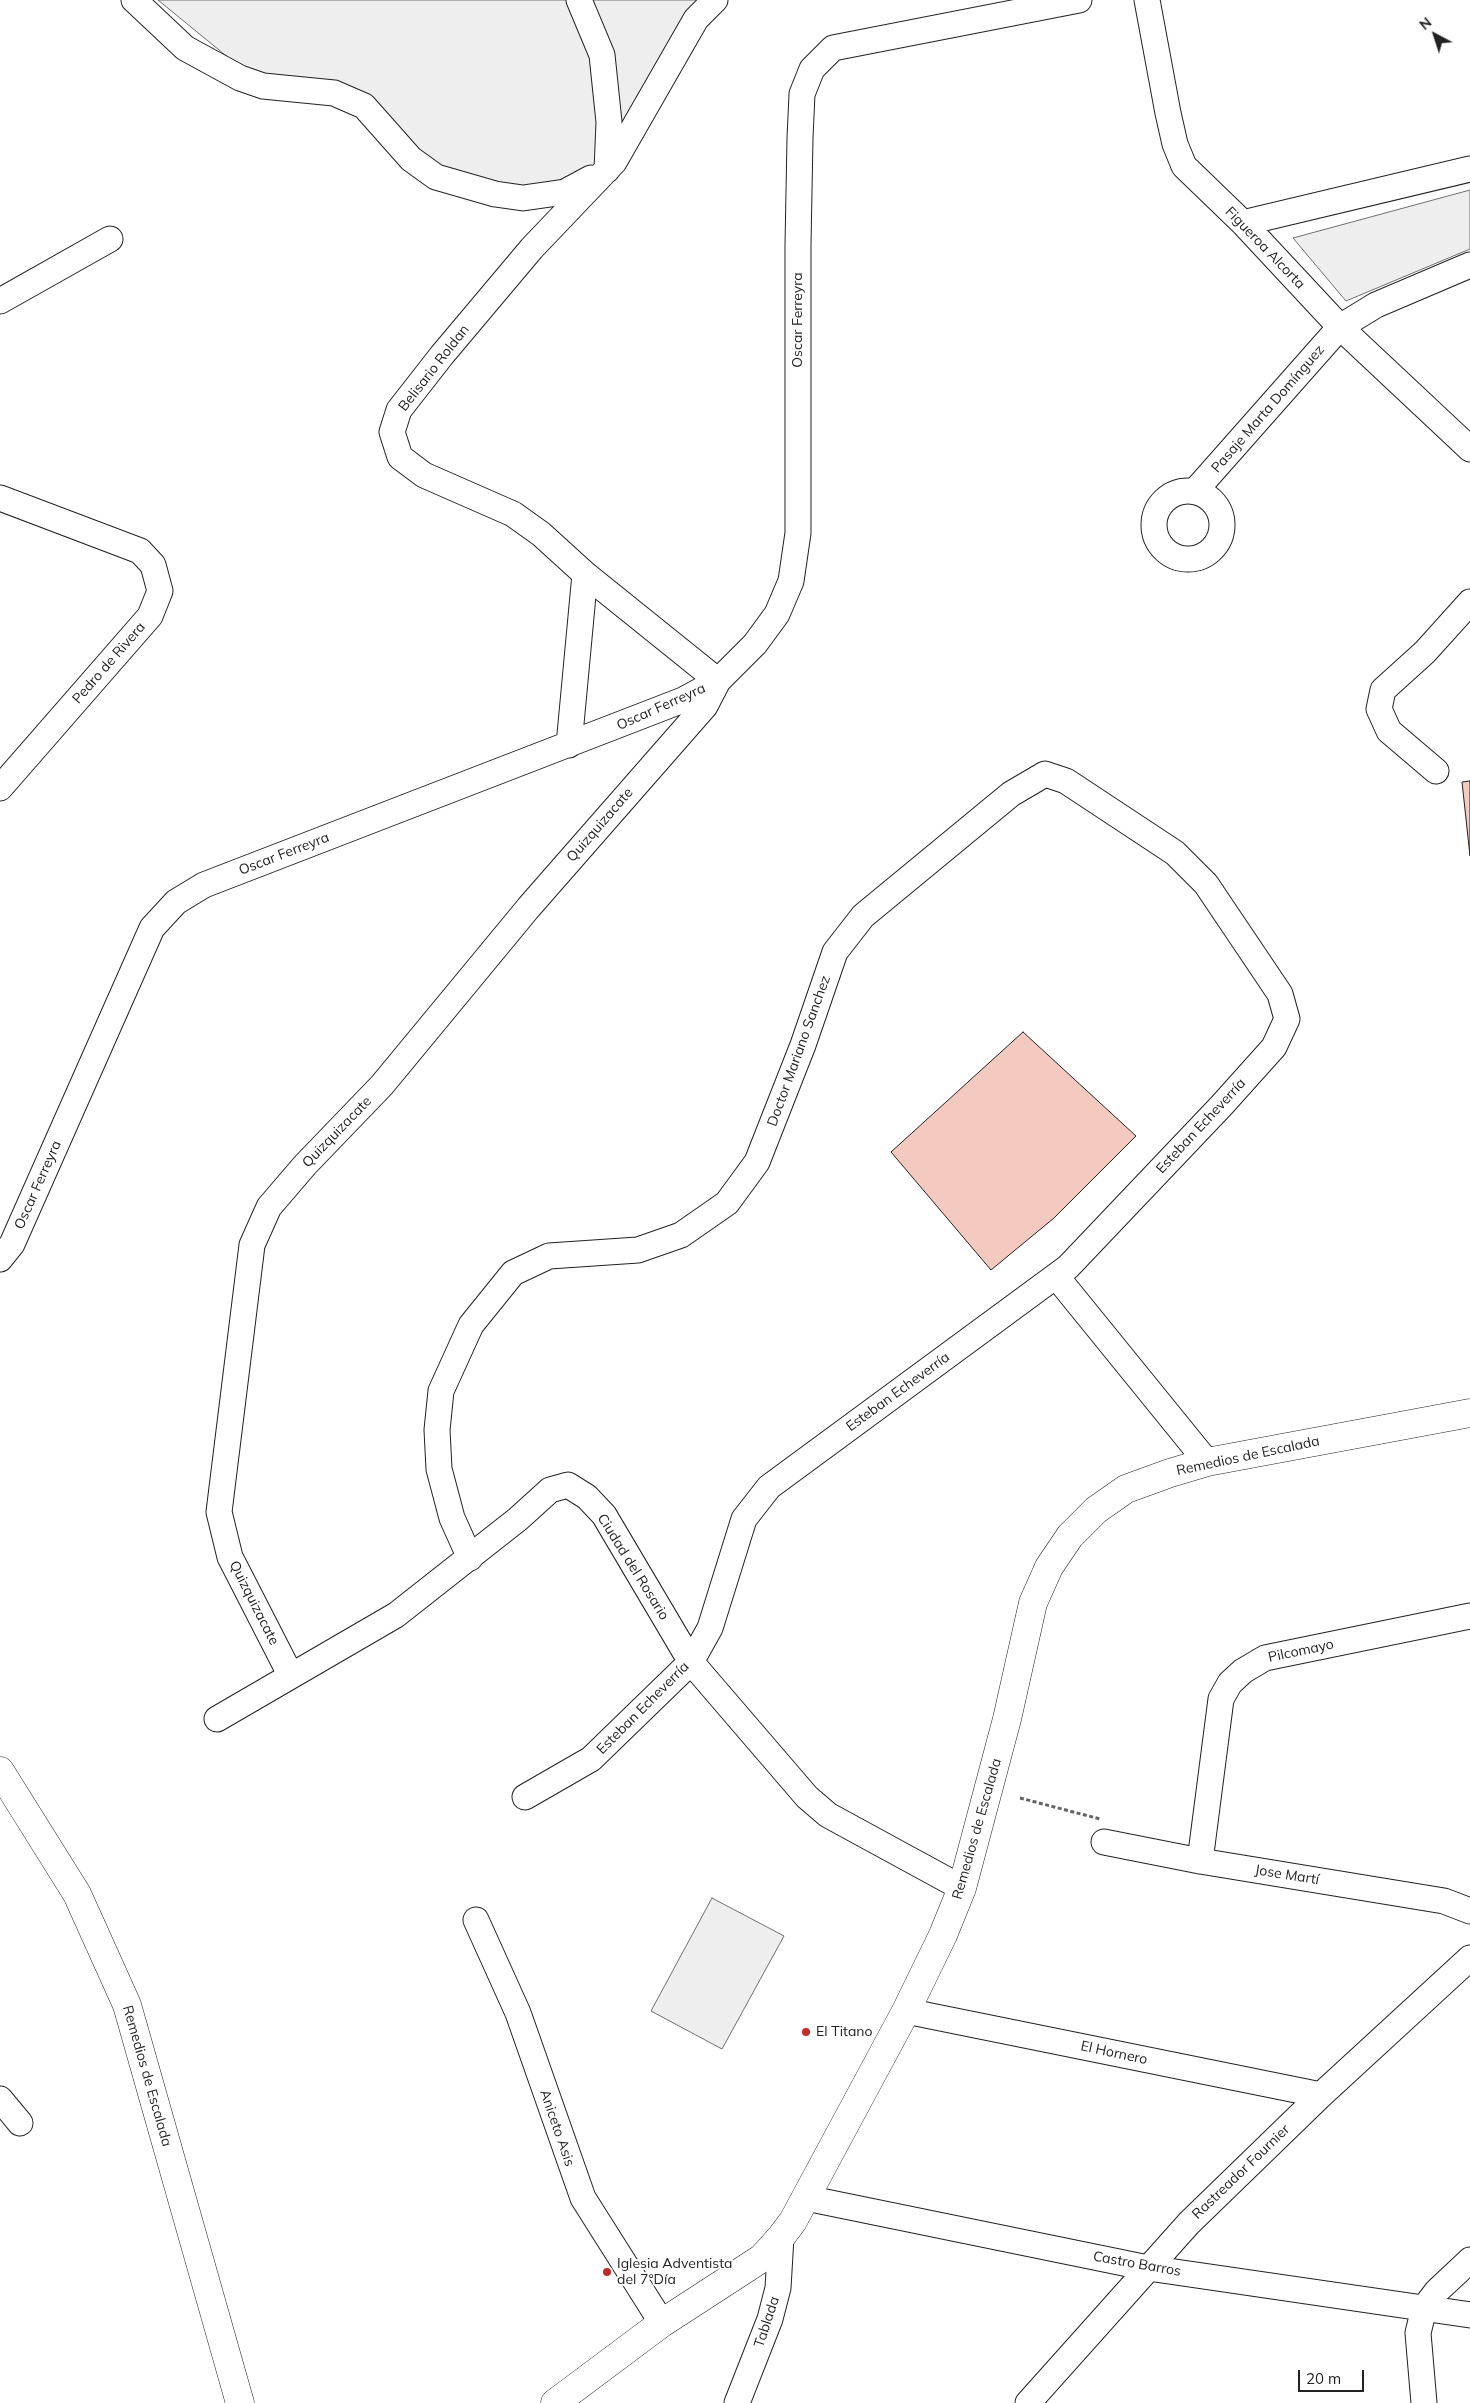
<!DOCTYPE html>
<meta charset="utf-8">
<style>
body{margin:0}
#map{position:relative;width:1470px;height:2403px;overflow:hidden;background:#fff;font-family:Mulish,sans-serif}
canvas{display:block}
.north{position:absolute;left:1410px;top:10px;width:50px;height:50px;-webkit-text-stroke:4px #fff;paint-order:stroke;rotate:320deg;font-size:14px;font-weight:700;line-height:20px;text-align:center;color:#222}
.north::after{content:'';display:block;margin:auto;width:18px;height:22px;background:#222;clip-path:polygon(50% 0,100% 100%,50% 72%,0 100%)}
.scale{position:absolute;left:1298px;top:2370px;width:66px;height:22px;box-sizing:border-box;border:2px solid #222;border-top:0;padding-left:6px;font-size:15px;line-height:18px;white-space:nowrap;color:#222;-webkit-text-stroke:4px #fff;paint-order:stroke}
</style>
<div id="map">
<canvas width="1470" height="2403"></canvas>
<div class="north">N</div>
<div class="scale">20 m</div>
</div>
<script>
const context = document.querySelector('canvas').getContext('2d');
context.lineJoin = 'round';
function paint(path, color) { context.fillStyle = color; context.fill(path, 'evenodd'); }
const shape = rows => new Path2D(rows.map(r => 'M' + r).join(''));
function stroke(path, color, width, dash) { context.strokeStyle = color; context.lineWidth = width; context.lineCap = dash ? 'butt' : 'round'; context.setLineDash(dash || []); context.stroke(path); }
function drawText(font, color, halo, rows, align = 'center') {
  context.font = font + ' Mulish,sans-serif'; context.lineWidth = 4; context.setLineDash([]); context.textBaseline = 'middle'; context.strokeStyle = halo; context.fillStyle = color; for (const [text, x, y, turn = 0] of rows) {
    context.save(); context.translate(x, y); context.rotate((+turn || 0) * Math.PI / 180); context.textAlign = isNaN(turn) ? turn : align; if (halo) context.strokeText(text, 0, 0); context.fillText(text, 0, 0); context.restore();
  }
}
const green = shape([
 [158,0,715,0,607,170,495,194,411,159,364,106,263,86,158,0],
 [1470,190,1470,249,1346,301,1293,238,1470,190],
 [712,1898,784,1936,722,2049,651,2011,712,1898]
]);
paint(green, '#eee');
stroke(green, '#6f6f6f', 1);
const building = shape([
 [1470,781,1470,856,1462,782,1470,781],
 [1023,1032,1136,1136,1054,1218,991,1270,891,1152,1023,1032]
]);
paint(building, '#f3c9c0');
stroke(building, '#222', 1);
const minor = shape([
 [134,0,185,48,240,78,263,86,334,93,364,106,411,159,436,177,495,194,523,198,565,192,591,178],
 [579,0,602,55,609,122,607,170],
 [1147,0,1168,113,1175,144,1184,166,1243,223,1340,327,1470,449],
 [1243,223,1470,169],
 [0,301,110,239],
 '1154 525a34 34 0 1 1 68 0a34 34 0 1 1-68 0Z',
 [1195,491,1340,327,1376,305,1470,265],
 [0,498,140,551,153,565,160,591,150,616,0,788],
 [569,745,585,574,541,534,513,514,424,475,400,457,392,432,399,410,442,355,532,248,614,162,696,19,715,0],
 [1436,771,1389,731,1379,709,1383,690,1425,652,1470,602],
 [0,1259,12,1244,152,928,176,902,204,885,683,700,718,681,755,644,777,614,791,581,798,533,798,245,800,138,802,94,812,69,833,48,1079,0],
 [1056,1276,1207,1462],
 [470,1558,452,1518,439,1469,437,1430,441,1391,471,1325,513,1273,549,1256,638,1250,681,1235,727,1203,757,1162,803,1045,835,952,863,916,1011,794,1045,774,1066,781,1175,853,1206,884,1280,994,1287,1019,1274,1047,1222,1105,1068,1267,769,1487,744,1519,710,1628,691,1662,591,1759,525,1797],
 [291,1676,230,1557,219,1512,252,1245,269,1207,305,1165,382,1085,529,907,705,706,718,681,585,574],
 [217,1719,396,1615,518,1519,550,1490,568,1485,587,1497,604,1515,691,1662,807,1797,828,1815,962,1888],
 [1104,1842,1200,1861,1444,1901,1470,1911],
 [1200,1861,1221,1699,1230,1683,1243,1671,1265,1658,1470,1616],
 [476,1920,518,2013,583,2198,662,2323],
 [906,2011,1321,2095],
 [0,2099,20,2123],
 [806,2198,1148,2268,1470,2315],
 [737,2403,770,2319,778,2288,781,2237],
 [1028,2403,1189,2223,1321,2095,1470,1958],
 [1424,2403,1418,2333,1424,2308,1437,2291,1470,2260]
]);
const major = shape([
 [0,1771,77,1894,127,2005,240,2403],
 [555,2403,662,2323,762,2258,781,2237,793,2221,906,2011,943,1935,962,1888,1007,1719,1033,1603,1049,1567,1070,1536,1096,1510,1126,1489,1170,1473,1207,1462,1470,1413]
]);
stroke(minor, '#222', 27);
stroke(major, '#222', 29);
stroke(shape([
 [1020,1798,1100,1819]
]), '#646464', 3, [4, 2.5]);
stroke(minor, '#fff', 25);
stroke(major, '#fff', 28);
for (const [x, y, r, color] of [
 [806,2032,5,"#c62828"],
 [607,2272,5,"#c62828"]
]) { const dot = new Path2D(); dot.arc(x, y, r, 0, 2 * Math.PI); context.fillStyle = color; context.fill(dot); stroke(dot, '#fff', 2); }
drawText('14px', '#222', '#fff', [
 ["Figueroa Alcorta",1265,248,46],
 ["Oscar Ferreyra",798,320,-90],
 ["Belisario Roldan",434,368,-52],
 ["Pasaje Marta Domínguez",1268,409,-49],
 ["Pedro de Rivera",109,663,-49],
 ["Oscar Ferreyra",661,707,-24],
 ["Quizquizacate",600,825,-49],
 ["Oscar Ferreyra",284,854,-21],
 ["Doctor Mariano Sanchez",799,1051,-70],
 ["Esteban Echeverría",1201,1126,-47],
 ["Quizquizacate",337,1132,-46],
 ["Oscar Ferreyra",38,1185,-66],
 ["Esteban Echeverría",898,1392,-36],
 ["Remedios de Escalada",1248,1456,-12],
 ["Ciudad del Rosario",633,1567,58],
 ["Quizquizacate",254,1603,63],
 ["Pilcomayo",1301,1651,-12],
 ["Esteban Echeverría",643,1708,-45],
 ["Remedios de Escalada",977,1829,-74],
 ["Jose Martí",1287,1875,9],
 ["El Hornero",1114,2053,12],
 ["Remedios de Escalada",147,2076,74],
 ["Aniceto Asis",557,2128,71],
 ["Rastreador Fournier",1241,2172,-44],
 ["Castro Barros",1137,2264,10],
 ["Tablada",767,2322,-72]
]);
drawText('14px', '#222', '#fff', [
 ["El Titano",816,2032],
 ["Iglesia Adventista",617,2264],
 ["del 7°Día",617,2280]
], 'left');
</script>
